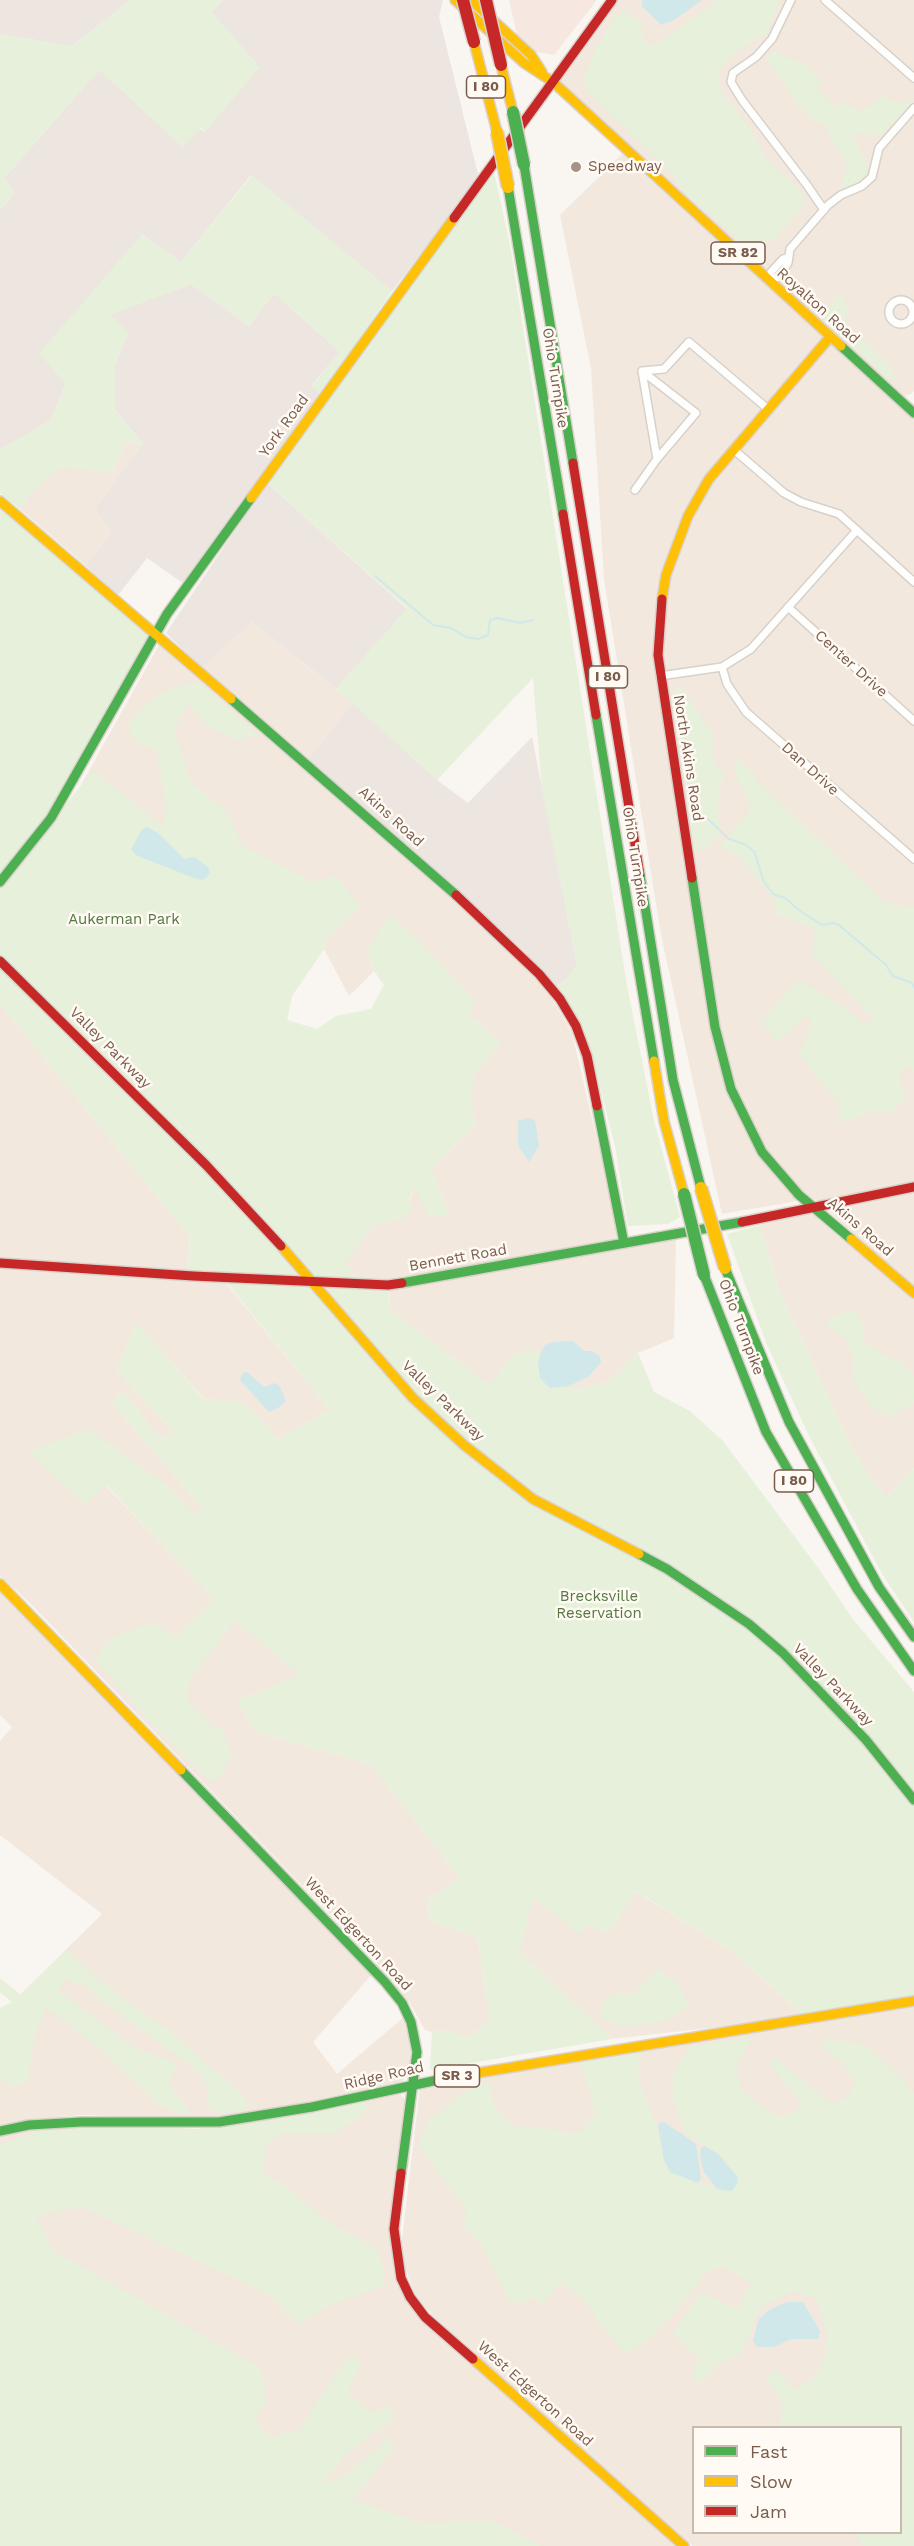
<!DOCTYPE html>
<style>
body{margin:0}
#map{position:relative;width:914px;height:2546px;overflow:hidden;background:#f9f5f0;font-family:"Work Sans",sans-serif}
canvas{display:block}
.legend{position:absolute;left:692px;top:2426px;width:210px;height:108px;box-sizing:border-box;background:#fffaf3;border:2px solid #cabbb1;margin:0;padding:8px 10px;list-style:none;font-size:18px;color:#7a5c4d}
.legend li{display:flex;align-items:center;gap:12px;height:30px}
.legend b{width:30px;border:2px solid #cabbb1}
</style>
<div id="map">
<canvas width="914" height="2546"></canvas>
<ul class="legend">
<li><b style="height:8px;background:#4caf50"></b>Fast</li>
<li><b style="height:8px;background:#ffc107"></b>Slow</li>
<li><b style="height:8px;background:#c62828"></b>Jam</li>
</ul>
</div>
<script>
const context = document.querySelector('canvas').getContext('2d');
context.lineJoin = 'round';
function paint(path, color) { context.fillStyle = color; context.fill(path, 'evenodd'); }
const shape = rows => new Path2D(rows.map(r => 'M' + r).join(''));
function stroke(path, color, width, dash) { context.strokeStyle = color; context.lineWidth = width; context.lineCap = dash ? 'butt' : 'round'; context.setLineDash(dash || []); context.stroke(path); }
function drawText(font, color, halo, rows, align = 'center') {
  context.font = font + ' "Work Sans",sans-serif'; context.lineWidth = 5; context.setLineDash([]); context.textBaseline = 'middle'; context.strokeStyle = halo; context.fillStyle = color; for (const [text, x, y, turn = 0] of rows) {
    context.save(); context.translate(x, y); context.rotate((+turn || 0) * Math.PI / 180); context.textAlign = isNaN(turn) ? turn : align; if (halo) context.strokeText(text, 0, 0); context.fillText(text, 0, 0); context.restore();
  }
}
paint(shape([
 [612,0,914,0,914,391,911,394,905,396,553,82],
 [622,154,914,419,914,1183,824,1201,809,1199,722,1214,661,935,604,579,591,368,560,215],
 [127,440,141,446,95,509,112,533,85,565,20,509,30,494,61,466,112,472],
 [252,622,353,703,308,759,202,668],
 [160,643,442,889,507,948,547,990,572,1033,618,1230,615,1240,394,1281,361,1282,344,1265,373,1225,403,1218,415,1186,449,1214,434,1175,434,1167,475,1124,470,1098,474,1074,500,1042,469,1014,367,950,374,971,349,996,324,949,326,940,80,787],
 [0,1004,190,1237,188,1271,0,1259],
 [914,1191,914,1287,830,1212,837,1205,855,1205],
 [813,1211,914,1298,914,1468,886,1498,853,1451,779,1290,760,1225],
 [676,1238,674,1338,638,1353,610,1382,546,1396,504,1396,389,1310,390,1288,433,1283],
 [0,1267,225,1282,330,1410,278,1439,244,1403,204,1399,136,1323,117,1370,174,1432,160,1438,122,1390,112,1404,201,1506,195,1516,165,1484,105,1485,236,1621,301,1675,237,1701,256,1732,370,1764,460,1878,428,1900,429,1920,477,1937,490,2018,466,2039,449,2030,432,2032,425,2030,410,2003,375,1961,28,1601,0,1576],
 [0,1592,372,1974,313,2042,337,2074,404,2017,411,2041,410,2069,402,2082,289,2108,217,2119,80,2115,0,2124,0,2009,14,2001,102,1914,0,1835,0,1741,12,1727,0,1715],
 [635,1891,731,1951,806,2017,612,2039,519,1952,532,1896,586,1925,609,1932],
 [914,2005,914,2546,693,2546,453,2335,430,2312,416,2295,400,2256,420,2087],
 [694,2428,900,2428,900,2532,694,2532],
 [400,2094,407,2102,391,2246,394,2271,408,2301,680,2546,0,2546,0,2137,48,2127,115,2126,197,2129,273,2118]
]), '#f2e8de');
paint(shape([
 [509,0,597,0,554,55,533,51,517,35]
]), '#f6e8e1');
paint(shape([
 [0,0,131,0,72,46,0,34],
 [223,0,443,0,439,17,479,178,392,291,251,175,181,262,142,234,66,384,51,420,0,450,0,210,15,193,4,178,99,70,205,132,212,12],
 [191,284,249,326,274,293,340,352,311,386,321,394,184,584,147,558,118,595,85,565,112,533,95,509,143,443,115,410,115,364,128,333,109,315],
 [267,483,407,609,336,689,252,622,202,668,166,633],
 [353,703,437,780,468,803,532,737,577,965,564,982,555,987,525,952,469,901,308,759]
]), '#ede5e0');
paint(shape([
 [131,0,223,0,212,12,260,67,205,132,201,128,182,147,99,70,4,178,15,193,0,210,0,34,72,46],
 [717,0,779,0,768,32,730,56,718,74,723,99,730,101,754,135,766,158,807,197,800,210,775,239,749,248,686,195,669,171,585,90,584,75,601,39,617,15,625,11,641,23,645,46,659,43],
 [775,50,787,58,801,62,814,72,823,84,816,87,833,106,844,102,857,110,868,108,883,96,897,103,914,100,882,136,859,133,854,137,869,167,866,177,857,183,839,189,846,171,846,161,831,141,826,125,813,120,798,105,768,62,767,57],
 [494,172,510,245,627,986,654,1121,680,1217,668,1224,628,1226,615,1146,597,1076,578,1019,555,987,564,982,577,964,542,791,533,678,437,780,336,689,407,608,267,483],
 [252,175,392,291,321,394,311,387,340,352,274,293,249,326,191,284,110,315,128,333,115,364,115,410,143,443,141,446,127,440,112,472,61,467,30,494,20,509,0,493,0,450,51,420,66,385,39,353,142,234,181,262],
 [841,292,848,310,845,320,856,334,888,363,893,370,895,381,887,377,854,348,854,344,844,340,824,319,823,313],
 [0,499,154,632,56,816,93,771,163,826,166,806,157,752,133,740,128,722,154,698,175,687,199,682,259,735,236,740,211,728,187,704,174,730,191,783,229,813,242,846,313,882,336,876,360,906,327,940,324,949,292,996,287,1020,317,1029,336,1016,371,1009,384,985,374,971,367,950,389,915,411,933,476,1001,469,1014,501,1043,474,1074,471,1100,475,1124,434,1167,434,1175,449,1214,429,1217,415,1187,409,1199,414,1208,403,1218,373,1225,345,1265,366,1286,390,1288,389,1310,490,1385,511,1355,525,1352,541,1352,538,1362,557,1388,569,1386,574,1390,610,1382,638,1353,654,1392,690,1411,723,1441,819,1569,852,1618,914,1692,914,2003,810,2020,731,1951,636,1891,609,1932,586,1925,580,1935,533,1897,519,1952,612,2039,430,2070,432,2032,449,2030,466,2039,490,2018,477,1937,429,1920,428,1900,460,1878,370,1764,256,1732,237,1701,300,1675,235,1621,191,1678,186,1699,212,1726,223,1730,232,1758,215,1782,200,1772,146,1718,96,1661,100,1650,115,1636,151,1623,176,1636,215,1600,106,1485,85,1505,28,1452,89,1429,165,1484,195,1515,201,1506,112,1404,122,1390,160,1438,174,1432,117,1370,136,1322,203,1399,244,1403,278,1439,330,1410,222,1277,188,1275,190,1237,0,1004],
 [680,686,714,735,712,754,715,764,725,775,718,796,719,835,709,846,700,851,695,851,674,701,675,689],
 [736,758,749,769,759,783,885,902,914,908,914,1070,904,1066,899,1076,905,1098,892,1112,869,1112,859,1118,837,1122,840,1104,798,1054,807,1038,811,1022,809,1014,777,1042,761,1023,798,979,843,1007,864,1024,874,1020,812,955,815,936,812,927,777,916,773,898,741,859,721,846,748,813,750,802,739,783,735,770],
 [760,1225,779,1290,853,1451,886,1498,914,1468,914,1622,882,1574,809,1436,767,1345,727,1234],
 [854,1309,861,1317,864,1340,882,1354,905,1364,914,1377,914,1403,891,1417,873,1409,852,1379,853,1360,846,1340,826,1324,829,1318],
 [66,1950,113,1991,170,2031,244,2096,248,2105,244,2110,217,2114,207,2105,208,2090,203,2077,190,2065,103,2002,87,1987,66,1979,58,1991,135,2048,174,2062,176,2071,167,2083,191,2111,186,2115,160,2106,104,2052,45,2007,36,2033,28,2079,15,2088,0,2079,0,2008,12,2002,0,1992,0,1978,21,1995],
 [657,1968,676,1982,689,2005,669,2019,639,2025,622,2027,601,2018,602,2004,613,1994,635,1993],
 [753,2037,736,2064,740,2089,774,2115,791,2114,803,2106,768,2062,774,2058,831,2103,849,2097,854,2082,842,2063,822,2047,823,2039,865,2045,900,2076,914,2093,914,2546,863,2546,855,2533,900,2532,900,2428,780,2427,783,2405,766,2379,774,2368,795,2390,815,2377,825,2358,827,2334,817,2299,793,2291,766,2304,759,2309,750,2336,738,2355,718,2364,698,2384,693,2374,699,2358,672,2334,701,2293,738,2309,751,2283,722,2266,707,2272,684,2302,651,2338,625,2354,597,2320,587,2302,560,2282,540,2308,537,2298,521,2303,509,2301,481,2244,463,2225,467,2211,418,2145,427,2123,464,2092,484,2084,491,2084,493,2106,513,2126,542,2128,578,2134,595,2114,584,2072,578,2060,641,2050,638,2078,660,2134,664,2160,670,2172,725,2191,737,2182,736,2176,724,2158,685,2134,674,2100,673,2077,681,2059,692,2046],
 [366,2100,366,2113,335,2133,283,2133,266,2144,263,2174,284,2185,329,2222,377,2249,383,2269,384,2286,330,2305,297,2324,270,2295,82,2207,50,2212,36,2218,54,2251,260,2368,267,2402,254,2420,271,2438,299,2430,343,2363,354,2354,361,2365,347,2391,371,2413,392,2406,391,2421,350,2450,324,2481,337,2482,389,2438,395,2448,352,2500,422,2523,493,2521,542,2546,0,2546,0,2145,48,2127,115,2126,197,2129,273,2118]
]), '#e7f0db');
paint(shape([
 [642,0,702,0,674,20,661,25,642,6],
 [147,827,158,833,184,859,194,857,208,867,210,873,206,878,202,880,194,878,138,856,131,850,141,831],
 [527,1118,535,1120,539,1146,529,1162,518,1145,518,1121],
 [573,1341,584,1351,592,1351,600,1357,601,1362,589,1376,569,1386,550,1388,540,1378,538,1362,541,1352,545,1345,554,1342],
 [247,1372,264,1387,274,1383,279,1385,286,1401,277,1409,269,1412,240,1380,243,1373],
 [660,2122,664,2122,696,2144,701,2178,698,2183,670,2172,664,2160,658,2126],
 [705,2146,718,2154,737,2176,738,2182,732,2191,717,2189,704,2172,700,2156,701,2148],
 [787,2302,803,2302,820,2331,818,2339,791,2339,774,2347,757,2347,753,2340,759,2319,769,2310]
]), '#d0e8ea');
stroke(shape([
 [375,576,433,625,451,628,466,637,478,639,488,635,490,620,498,618,520,623,533,620],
 [693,811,709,820,729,839,744,844,754,851,764,882,773,894,785,898,799,910,822,925,833,923,839,925,886,965,893,976,912,983,914,988]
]), '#d0e8ea', 2);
const street = shape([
 [791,0,772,39,756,57,733,73,731,82,742,100,807,185,824,210],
 [825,0,914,78],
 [787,258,783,259,771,272,771,278,777,278,782,272,788,263,790,249,828,205,841,195,862,186,872,177,879,148,914,108],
 '889 312a12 12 0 1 1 24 0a12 12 0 1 1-24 0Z',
 [642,371,664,369,689,342,768,409],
 [642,371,657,459],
 [733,449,784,493,801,502,839,514,914,582],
 [635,490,657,459,696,413,642,371],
 [788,607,914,721],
 [722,667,727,684,746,712,914,859],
 [660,676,722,667,751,649,857,530]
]);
const fast = shape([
 [524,165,573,463],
 [508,187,563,514],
 [841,346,914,413],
 [231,699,456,895],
 [596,715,654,1061],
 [640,875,673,1080,701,1188],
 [692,878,715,1027,731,1089,762,1152,799,1195,851,1239],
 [0,882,51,818,167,614,251,498],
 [597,1106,624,1243],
 [725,1268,789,1422,879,1587,914,1637],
 [704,1275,766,1432,857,1589,914,1671],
 [402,1283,742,1222],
 [639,1554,667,1569,749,1624,783,1653,866,1740,914,1800],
 [181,1770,385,1982,402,2003,411,2022,417,2052,401,2173],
 [0,2131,29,2125,81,2122,219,2122,312,2107,447,2078]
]);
const slow = shape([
 [455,0,524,63,553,82,841,346],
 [471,0,531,55,542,72],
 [474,42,497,132],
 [501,65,513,112],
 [251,498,454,218],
 [0,501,231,699],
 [662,599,666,575,688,516,709,479,830,337],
 [654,1061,664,1121,684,1194],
 [851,1239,914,1293],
 [281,1246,413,1398,464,1445,533,1499,639,1554],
 [0,1584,181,1770],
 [447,2078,914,2001],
 [473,2359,684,2546]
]);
const jam = shape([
 [454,218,612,0],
 [573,463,640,875],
 [563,514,596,715],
 [662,599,658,655,692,878],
 [456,895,539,974,560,999,576,1026,587,1056,597,1106],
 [0,961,206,1165,281,1246],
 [742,1222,914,1187],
 [0,1263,193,1276,388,1285,402,1283],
 [401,2173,394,2229,401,2278,410,2297,425,2317,473,2359]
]);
stroke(street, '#d7d1cb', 10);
stroke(fast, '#d9d2cb', 12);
stroke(slow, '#d9d2cb', 12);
stroke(jam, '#d9d2cb', 12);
stroke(street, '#fefefd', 7);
stroke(fast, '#4caf50', 9);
stroke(slow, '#ffc107', 9);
stroke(jam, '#c62828', 9);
const fastBridge = shape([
 [513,112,524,165],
 [684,1194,704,1275]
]);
const slowBridge = shape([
 [497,132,508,187],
 [701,1188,725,1268]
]);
const jamBridge = shape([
 [463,0,474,42],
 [486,0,501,65]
]);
stroke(fastBridge, '#dad1cc', 15, []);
stroke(slowBridge, '#dad1cc', 15, []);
stroke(jamBridge, '#dad1cc', 15, []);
stroke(fastBridge, '#4caf50', 12);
stroke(slowBridge, '#ffc107', 12);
stroke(jamBridge, '#c62828', 12);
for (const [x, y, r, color] of [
 [576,167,6,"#a69286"]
]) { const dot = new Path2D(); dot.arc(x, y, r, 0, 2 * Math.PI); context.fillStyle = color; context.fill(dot); stroke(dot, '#fffaf3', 2); }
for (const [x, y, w] of [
 [486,87,39],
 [738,253,54],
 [608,677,39],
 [794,1481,39],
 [457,2076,45]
]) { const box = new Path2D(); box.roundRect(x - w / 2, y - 11, w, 22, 4.5); context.fillStyle = '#fffaf3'; context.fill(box); stroke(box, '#7a5c4d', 1.5); }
drawText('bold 14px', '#7a5c4d', null, [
 ["I 80",486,87],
 ["SR 82",738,253],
 ["I 80",608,677],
 ["I 80",794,1481],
 ["SR 3",457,2076]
]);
drawText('15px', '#7a5c4d', '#fffaf3', [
 ["Speedway",588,167]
], 'left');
drawText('15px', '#7a5c4d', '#fffaf3', [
 ["Royalton Road",818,306,42],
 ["Ohio Turnpike",555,378,81],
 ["York Road",284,426,-54],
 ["Center Drive",851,664,42],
 ["North Akins Road",688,758,81],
 ["Dan Drive",810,769,42],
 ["Akins Road",391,817,42],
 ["Ohio Turnpike",635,857,81],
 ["Valley Parkway",110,1048,45],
 ["Akins Road",860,1227,41],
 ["Bennett Road",458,1258,-10],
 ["Ohio Turnpike",741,1327,69],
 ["Valley Parkway",443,1401,44],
 ["Valley Parkway",833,1685,46],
 ["West Edgerton Road",358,1934,47],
 ["Ridge Road",384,2076,-13],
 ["West Edgerton Road",535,2394,42]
]);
drawText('15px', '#537a41', '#fffaf3', [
 ["Aukerman Park",124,920],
 ["Brecksville",599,1597],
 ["Reservation",599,1614]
]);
</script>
